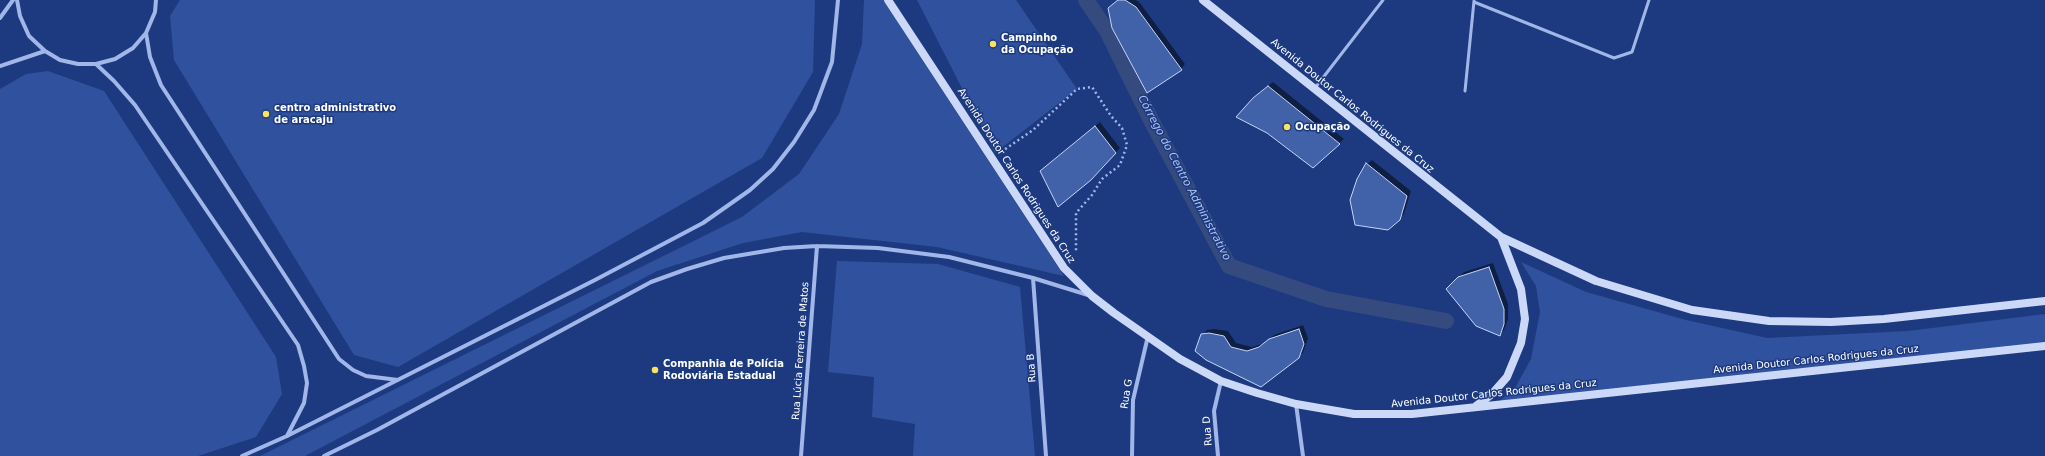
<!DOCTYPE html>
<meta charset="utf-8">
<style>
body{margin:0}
canvas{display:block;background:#1d3a80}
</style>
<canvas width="2045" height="456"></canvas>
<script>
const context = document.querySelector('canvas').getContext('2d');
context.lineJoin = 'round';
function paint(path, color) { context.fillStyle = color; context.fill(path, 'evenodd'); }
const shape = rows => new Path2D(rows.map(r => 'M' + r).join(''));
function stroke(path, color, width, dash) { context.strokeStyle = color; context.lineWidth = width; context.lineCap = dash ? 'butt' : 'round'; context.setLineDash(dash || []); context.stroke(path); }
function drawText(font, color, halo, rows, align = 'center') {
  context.font = font + ' "DejaVu Sans",sans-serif'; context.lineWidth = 3; context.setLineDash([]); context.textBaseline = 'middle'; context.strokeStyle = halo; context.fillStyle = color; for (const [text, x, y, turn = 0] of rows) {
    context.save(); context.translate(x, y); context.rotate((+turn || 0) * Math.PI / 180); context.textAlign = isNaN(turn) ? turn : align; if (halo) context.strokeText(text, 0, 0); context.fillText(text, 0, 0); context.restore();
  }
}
paint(shape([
 [180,0,815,0,813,72,762,158,398,367,354,355,174,60,170,16],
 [864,0,883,0,1064,276,937,247,802,232,743,243,657,271,305,456,260,456,742,217,799,174,839,114,862,44],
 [917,0,1016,0,1077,89,995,153],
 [48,71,104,91,276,357,282,394,256,437,198,456,0,456,0,89,26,74],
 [837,261,938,264,1020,287,1035,456,913,456,915,424,872,417,874,377,828,372],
 [1521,262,1586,292,1686,320,1767,338,1908,331,2045,314,2045,344,1491,408,1515,388,1531,359,1540,312,1536,286]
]), '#30519e');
paint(shape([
 [1119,0,1136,0,1140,3,1185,64,1181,69],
 [1273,82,1344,139,1313,167,1259,93],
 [1100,122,1120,148,1096,174,1046,166],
 [1372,160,1411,191,1404,214,1388,229,1367,164],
 [1493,263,1508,304,1508,319,1504,330,1499,335,1447,289,1464,272],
 [1303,325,1308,338,1303,353,1261,385,1202,335,1207,330,1214,329,1228,331,1236,343,1252,347,1265,343,1274,335]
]), '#0007');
stroke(shape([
 [1086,0,1107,31,1152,122,1229,266,1326,299,1446,321]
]), '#354b7f', 16);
const building = shape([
 [1118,0,1125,0,1136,7,1182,70,1147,93,1112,28,1108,8,1118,0],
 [1268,86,1340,144,1313,168,1267,133,1236,117,1253,98,1268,86],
 [1095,126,1116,153,1091,180,1058,207,1040,171,1095,126],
 [1366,163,1407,196,1400,220,1388,230,1355,225,1350,200,1357,179,1366,163],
 [1489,267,1504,309,1504,324,1500,336,1476,326,1446,289,1458,277,1489,267],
 [1299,329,1304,344,1299,358,1261,387,1206,360,1195,351,1201,334,1209,333,1224,336,1231,347,1247,351,1259,347,1269,339,1299,329]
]);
paint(building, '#4161a8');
stroke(building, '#c5d5f7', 1);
stroke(shape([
 [1001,152,1033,130,1077,89,1092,87,1111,116,1122,128,1127,145,1120,165,1102,179,1092,195,1076,213,1076,253]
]), '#a1b7e9', 2.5, [2, 3]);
stroke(shape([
 [1474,2,1614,58,1632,52,1649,0],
 [1315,88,1383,0],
 [1465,91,1474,1]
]), '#a1b7e9', 3);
stroke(shape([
 [17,0,20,16,29,36,45,51,60,60,78,64,96,64,115,59,133,48,146,33,155,12,156,0],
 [0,18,13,0],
 [146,33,150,57,161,85,339,359,353,370,366,376,398,380],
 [96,64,114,81,135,105,298,345,304,366,307,383,304,403,287,436],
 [0,66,45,51],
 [1033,278,1046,456],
 [1296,404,1303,456],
 [242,456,287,436,595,280,703,223,750,190,773,169,794,142,814,110,832,62,838,0],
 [324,456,377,430,651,282,687,269,724,258,784,248,817,246,878,248,949,257,1033,278,1088,295],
 [801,456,817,246],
 [1132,456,1133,400,1148,336],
 [1218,456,1214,411,1221,381]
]), '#a1b7e9', 4);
stroke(shape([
 [888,0,1064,268,1092,296,1114,313,1180,359,1221,381,1257,393,1296,404,1354,414,1412,414,2045,346],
 [1203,0,1501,237,1596,281,1692,310,1769,321,1831,322,1884,319,2045,301],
 [1476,406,1492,394,1507,377,1521,343,1525,319,1521,289,1501,237]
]), '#ccd8f7', 8);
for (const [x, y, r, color] of [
 [993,44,4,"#f8e25f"],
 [266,114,4,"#f8e25f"],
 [1287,127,4,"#f8e25f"],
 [655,370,4,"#f8e25f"]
]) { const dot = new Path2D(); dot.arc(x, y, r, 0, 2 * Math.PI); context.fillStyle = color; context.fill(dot); stroke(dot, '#1d3a80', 1.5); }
drawText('bold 10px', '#fff', '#1d3a80', [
 ["Campinho",1001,38],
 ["da Ocupação",1001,50],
 ["centro administrativo",274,108],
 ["de aracaju",274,120],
 ["Ocupação",1295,127],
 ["Companhia de Polícia",663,364],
 ["Rodoviária Estadual",663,376]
], 'left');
drawText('10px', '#fff', '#1d3a80', [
 ["Avenida Doutor Carlos Rodrigues da Cruz",1352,106,39],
 ["Avenida Doutor Carlos Rodrigues da Cruz",1016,176,57],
 ["Rua Lúcia Ferreira de Matos",801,351,-86],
 ["Avenida Doutor Carlos Rodrigues da Cruz",1816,360,-6],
 ["Rua B",1032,368,-94],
 ["Rua G",1127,394,-81],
 ["Avenida Doutor Carlos Rodrigues da Cruz",1494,394,-6],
 ["Rua D",1208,431,-94]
]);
drawText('italic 11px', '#acc2f1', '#1d3a80', [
 ["Córrego do Centro Administrativo",1184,178,62]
]);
</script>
